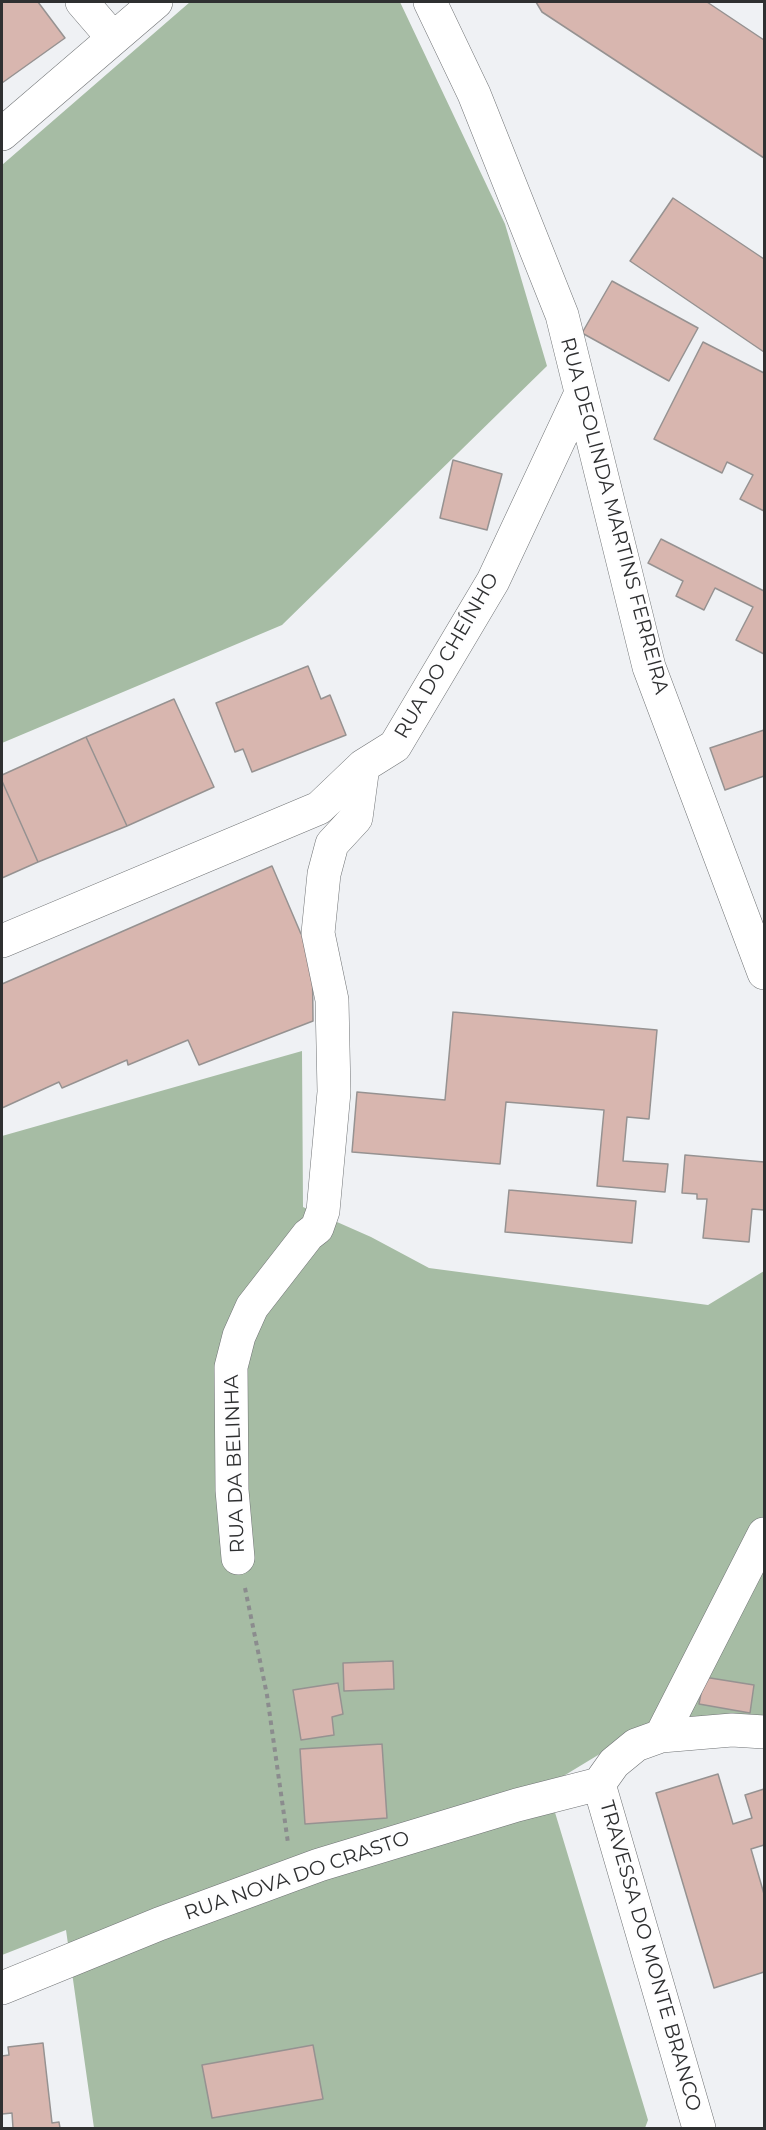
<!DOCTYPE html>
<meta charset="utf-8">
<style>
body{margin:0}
#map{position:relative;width:766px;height:2130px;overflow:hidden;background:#eff1f4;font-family:Montserrat,sans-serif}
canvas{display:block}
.frame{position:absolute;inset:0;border:3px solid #2f3031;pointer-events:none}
</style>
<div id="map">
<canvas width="766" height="2130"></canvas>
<div class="frame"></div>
</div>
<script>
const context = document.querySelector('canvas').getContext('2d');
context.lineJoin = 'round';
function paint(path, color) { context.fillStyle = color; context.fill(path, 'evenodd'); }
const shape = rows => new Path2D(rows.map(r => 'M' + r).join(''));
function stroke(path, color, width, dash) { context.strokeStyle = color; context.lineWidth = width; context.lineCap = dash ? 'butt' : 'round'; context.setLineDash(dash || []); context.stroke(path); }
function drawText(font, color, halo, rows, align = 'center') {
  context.font = font + ' Montserrat,sans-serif'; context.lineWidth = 5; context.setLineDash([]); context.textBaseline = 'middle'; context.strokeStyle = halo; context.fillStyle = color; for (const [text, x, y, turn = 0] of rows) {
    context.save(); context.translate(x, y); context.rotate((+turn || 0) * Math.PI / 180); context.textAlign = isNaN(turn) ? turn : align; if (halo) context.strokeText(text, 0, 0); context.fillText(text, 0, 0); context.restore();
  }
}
paint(shape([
 [190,2,400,2,505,224,547,366,282,625,2,743,2,165],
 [302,1051,303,1207,371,1237,429,1268,708,1305,764,1271,764,1715,701,1718,608,1749,547,1786,648,2120,645,2128,94,2128,66,1930,2,1955,2,1136]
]), '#a6bca4');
const building = shape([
 [2,2,38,2,65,38,2,83,2,2],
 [536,2,707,2,764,40,764,158,542,12,536,2],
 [673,198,764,259,764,352,630,261,673,198],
 [612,281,698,328,669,381,582,333,612,281],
 [703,342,764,373,764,511,740,499,753,475,727,462,722,473,654,439,703,342],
 [453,460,502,474,487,530,440,518,453,460],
 [661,539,764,591,764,654,736,640,753,607,715,588,704,610,676,596,683,581,648,563,661,539],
 [308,666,321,699,330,695,346,735,252,772,243,749,235,752,216,703,308,666],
 [174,699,214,787,127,826,86,737,174,699],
 [764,730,764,776,725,790,710,748,764,730],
 [86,737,127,826,38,862,2,781,2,775,86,737],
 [2,781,38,862,2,878,2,781],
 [272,866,301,934,312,930,313,1021,199,1065,188,1040,128,1065,127,1060,62,1088,59,1082,2,1108,2,984,272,866],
 [453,1012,657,1030,649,1119,627,1117,623,1161,668,1164,665,1192,597,1186,604,1110,506,1102,500,1164,352,1152,357,1092,445,1100,453,1012],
 [685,1155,764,1162,764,1210,752,1209,749,1242,703,1238,707,1199,697,1199,697,1194,682,1193,685,1155],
 [509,1190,636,1201,632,1243,505,1232,509,1190],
 [393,1661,394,1689,344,1691,343,1663,393,1661],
 [704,1677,754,1685,750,1713,699,1704,704,1677],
 [338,1683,343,1714,332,1717,334,1735,301,1740,293,1690,338,1683],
 [382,1744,387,1818,305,1824,300,1749,382,1744],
 [718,1774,733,1824,752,1818,745,1795,764,1789,764,1845,751,1849,764,1894,764,1972,714,1988,656,1793,718,1774],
 [43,2043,52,2123,59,2122,60,2128,13,2128,12,2113,2,2114,2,2056,9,2055,8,2047,43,2043],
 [313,2045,323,2099,212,2118,202,2065,313,2045]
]);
paint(building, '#d8b6af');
stroke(building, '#969291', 1.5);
const minor = shape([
 [82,2,113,38],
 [430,2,474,94,562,315,649,667,764,973],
 [2,134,156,2],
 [2,941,319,808,363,766,395,746,493,581,581,393],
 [238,1558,232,1490,231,1367,239,1336,252,1307,308,1235,317,1228,323,1211,334,1092,332,1000,318,933,324,874,332,844,356,818,363,766],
 [661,1736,764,1534],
 [599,1784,699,2128],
 [599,1784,614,1763,636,1745,661,1736,732,1730,764,1732],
 [2,1988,159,1924,319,1865,517,1805,599,1784]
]);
stroke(minor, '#707375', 34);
stroke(shape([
 [245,1588,267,1695,288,1843]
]), '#8b8c8e', 4, [4.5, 4.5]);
stroke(minor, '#fff', 33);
drawText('20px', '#2f3031', '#fefeff', [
 ["RUA DEOLINDA MARTINS FERREIRA",614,516,75],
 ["RUA DO CHEÍNHO",447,656,-60],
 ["RUA DA BELINHA",235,1464,-92],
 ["RUA NOVA DO CRASTO",297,1876,-19],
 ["TRAVESSA DO MONTE BRANCO",650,1956,74]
]);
</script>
